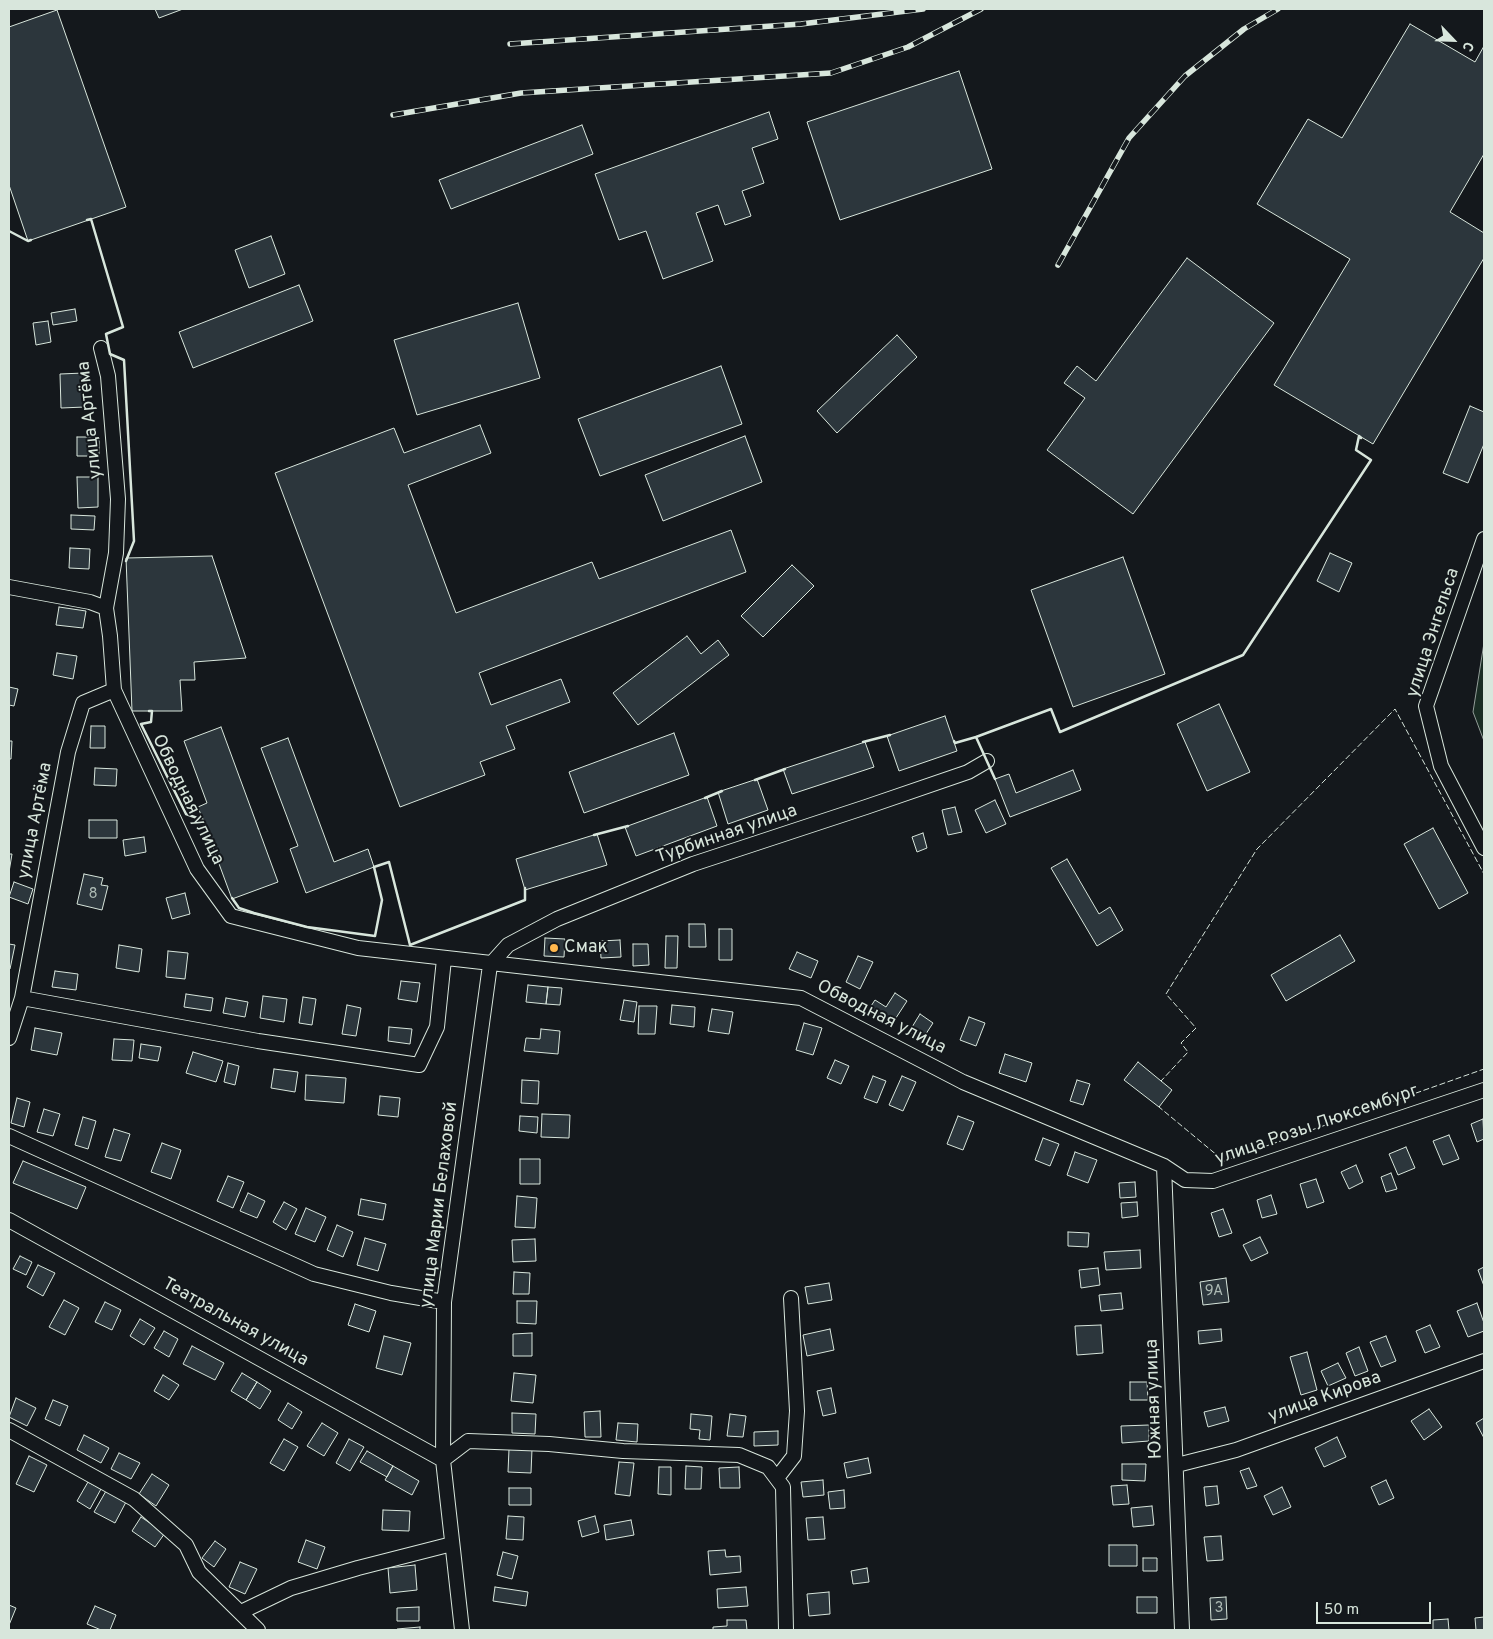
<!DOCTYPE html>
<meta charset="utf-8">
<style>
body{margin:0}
#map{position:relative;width:1493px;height:1639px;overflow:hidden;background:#14181c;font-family:Overpass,sans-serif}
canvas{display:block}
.frame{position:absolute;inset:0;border:10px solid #d8e6dc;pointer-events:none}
.north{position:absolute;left:1428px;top:15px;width:50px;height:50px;-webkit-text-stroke:4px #14181c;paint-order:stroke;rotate:114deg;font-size:14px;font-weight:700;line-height:20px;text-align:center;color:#d8e6dc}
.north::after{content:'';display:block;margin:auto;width:18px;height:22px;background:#d8e6dc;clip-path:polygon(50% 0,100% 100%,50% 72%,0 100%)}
.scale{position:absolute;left:1316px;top:1602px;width:115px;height:22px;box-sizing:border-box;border:2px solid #d8e6dc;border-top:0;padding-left:6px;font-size:15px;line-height:18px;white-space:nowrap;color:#d8e6dc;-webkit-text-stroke:4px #14181c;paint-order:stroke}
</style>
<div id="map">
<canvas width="1493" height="1639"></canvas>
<div class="frame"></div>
<div class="north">С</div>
<div class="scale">50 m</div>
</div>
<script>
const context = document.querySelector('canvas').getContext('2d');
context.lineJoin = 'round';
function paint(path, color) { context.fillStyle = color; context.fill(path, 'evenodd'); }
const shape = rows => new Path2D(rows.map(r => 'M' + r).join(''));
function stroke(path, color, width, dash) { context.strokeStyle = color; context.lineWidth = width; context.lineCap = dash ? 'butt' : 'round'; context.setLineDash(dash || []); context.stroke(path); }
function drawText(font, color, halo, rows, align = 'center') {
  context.font = font + ' Overpass,sans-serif'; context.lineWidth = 4; context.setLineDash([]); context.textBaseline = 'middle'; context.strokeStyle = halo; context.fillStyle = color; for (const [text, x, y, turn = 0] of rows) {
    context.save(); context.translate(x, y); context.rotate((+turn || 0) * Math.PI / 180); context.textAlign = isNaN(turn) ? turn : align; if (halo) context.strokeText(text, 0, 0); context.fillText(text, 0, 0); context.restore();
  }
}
const green = shape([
 [1484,643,1484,741,1473,712,1484,643]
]);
paint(green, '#1a2d24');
stroke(green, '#939e99', 1);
const building = shape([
 [155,9,183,9,159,18,155,9],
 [57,10,126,207,28,241,9,185,9,27,57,10],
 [1410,24,1475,62,1484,46,1484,154,1450,212,1484,233,1484,258,1373,444,1274,385,1350,259,1257,204,1308,119,1342,138,1410,24],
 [959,71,992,169,840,220,807,122,959,71],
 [769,112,778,139,752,148,764,183,742,191,751,216,725,225,718,205,696,213,713,261,663,279,646,231,619,240,595,174,769,112],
 [582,125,593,154,451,209,439,180,582,125],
 [271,236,285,274,249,288,235,250,271,236],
 [1187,258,1274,323,1133,514,1047,450,1085,398,1064,383,1077,366,1096,381,1187,258],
 [299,285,313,321,193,368,179,332,299,285],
 [518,303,540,378,417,415,394,340,518,303],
 [75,309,77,321,53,325,51,313,75,309],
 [48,321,51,342,36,345,33,323,48,321],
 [897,335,917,357,837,433,817,411,897,335],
 [721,366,742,424,600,476,578,419,721,366],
 [84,373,85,407,61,408,60,374,84,373],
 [1470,406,1484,412,1484,444,1468,483,1443,473,1470,406],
 [480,425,491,453,408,485,456,613,592,562,599,579,731,530,746,572,479,673,491,705,561,679,570,702,506,726,515,749,480,762,485,775,400,807,275,473,394,428,404,453,480,425],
 [745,436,762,482,663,521,645,475,745,436],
 [77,437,99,437,99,456,77,456,77,437],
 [77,477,98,477,98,507,78,508,77,477],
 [71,515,95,516,94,530,71,529,71,515],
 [70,548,90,549,89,569,69,568,70,548],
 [1330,553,1352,563,1339,592,1317,581,1330,553],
 [212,556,246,658,194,662,195,680,180,680,182,711,132,711,126,558,212,556],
 [1123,557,1165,674,1073,707,1031,590,1123,557],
 [792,565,814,586,763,637,741,616,792,565],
 [59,607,86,611,83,628,56,625,59,607],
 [687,636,701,654,718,640,729,655,638,725,613,693,687,636],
 [57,653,77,656,73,679,53,675,57,653],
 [9,687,18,689,14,706,9,705,9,687],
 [1219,704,1250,772,1207,791,1177,724,1219,704],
 [945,716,957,751,899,771,887,736,945,716],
 [91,726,105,726,105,748,90,748,91,726],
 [221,727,278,882,232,899,198,807,207,803,184,741,221,727],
 [674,733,689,775,584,813,569,772,674,733],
 [288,738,334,862,368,849,374,867,306,893,290,849,298,846,261,748,288,738],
 [9,741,12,741,11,759,9,759,9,741],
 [865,742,874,767,792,794,783,769,865,742],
 [95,768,117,769,116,786,94,785,95,768],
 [1073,770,1081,790,1010,817,995,779,1009,774,1016,793,1073,770],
 [757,779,768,810,728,824,718,792,757,779],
 [707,797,717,826,636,856,625,827,707,797],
 [995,800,1006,824,986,833,975,810,995,800],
 [955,807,962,832,948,835,942,810,955,807],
 [89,820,117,820,117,838,89,838,89,820],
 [1433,828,1468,893,1439,909,1404,844,1433,828],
 [923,833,927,848,917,852,912,837,923,833],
 [597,834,607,865,525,890,516,859,597,834],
 [144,837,146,852,125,856,123,840,144,837],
 [9,854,12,854,9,872,9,854],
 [1067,859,1099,914,1110,907,1123,930,1097,946,1051,868,1067,859],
 [84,874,103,878,101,885,108,886,102,910,77,904,84,874],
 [14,882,33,889,28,904,9,897,14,882],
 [185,893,190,914,172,919,166,898,185,893],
 [689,924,705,924,706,947,689,947,689,924],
 [719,929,732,929,732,960,719,960,719,929],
 [1340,935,1355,961,1286,1001,1271,975,1340,935],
 [666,936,678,936,677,968,665,968,666,936],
 [545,938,565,939,564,957,544,956,545,938],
 [620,940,621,957,601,958,600,941,620,940],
 [9,944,15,945,10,969,9,969,9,944],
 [633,944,648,944,649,965,633,966,633,944],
 [119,945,142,949,139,972,116,968,119,945],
 [168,951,188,953,185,979,166,977,168,951],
 [797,952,818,961,811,978,789,969,797,952],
 [858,956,873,962,860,989,846,982,858,956],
 [55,971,78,974,76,990,52,987,55,971],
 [401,981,420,983,417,1002,398,999,401,981],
 [528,985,548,987,546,1004,526,1002,528,985],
 [548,987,562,988,560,1005,546,1004,548,987],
 [895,993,907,1001,892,1024,869,1009,875,1000,886,1007,895,993],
 [186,994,213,998,211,1011,184,1007,186,994],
 [263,996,287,999,284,1022,260,1018,263,996],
 [303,997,316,999,312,1025,299,1023,303,997],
 [226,998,248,1002,245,1017,223,1013,226,998],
 [624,1000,637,1002,634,1022,620,1020,624,1000],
 [347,1005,361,1008,356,1036,342,1034,347,1005],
 [672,1005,695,1007,694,1027,670,1024,672,1005],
 [639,1006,657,1006,655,1034,638,1034,639,1006],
 [712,1009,733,1012,729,1034,708,1031,712,1009],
 [920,1014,933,1023,922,1040,909,1032,920,1014],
 [969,1017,985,1023,976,1046,960,1040,969,1017],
 [804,1023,822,1028,813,1055,796,1050,804,1023],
 [389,1027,412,1029,410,1044,388,1041,389,1027],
 [35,1028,62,1033,57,1055,31,1050,35,1028],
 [541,1029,560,1031,558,1054,524,1051,526,1038,540,1039,541,1029],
 [114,1039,134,1040,132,1061,112,1060,114,1039],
 [141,1044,161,1047,158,1061,139,1058,141,1044],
 [193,1052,223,1061,216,1082,186,1073,193,1052],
 [1005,1054,1032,1063,1026,1082,999,1073,1005,1054],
 [835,1060,849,1066,841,1084,827,1078,835,1060],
 [1138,1062,1172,1090,1159,1107,1124,1080,1138,1062],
 [228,1063,239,1066,235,1085,224,1082,228,1063],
 [274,1069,298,1072,295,1092,271,1088,274,1069],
 [306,1075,346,1078,344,1103,305,1100,306,1075],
 [873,1076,886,1081,877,1103,864,1098,873,1076],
 [902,1076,916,1082,903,1111,889,1105,902,1076],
 [522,1080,539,1081,538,1104,521,1103,522,1080],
 [1077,1080,1090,1084,1083,1105,1070,1101,1077,1080],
 [380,1096,400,1098,398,1117,378,1115,380,1096],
 [17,1098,30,1102,24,1127,11,1123,17,1098],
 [44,1109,60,1114,53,1136,37,1132,44,1109],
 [542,1114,570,1115,569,1138,541,1137,542,1114],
 [520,1116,538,1117,537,1133,519,1131,520,1116],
 [958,1116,974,1122,963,1150,947,1144,958,1116],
 [83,1117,96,1121,88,1149,75,1145,83,1117],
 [1483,1119,1484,1139,1477,1142,1471,1124,1483,1119],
 [114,1129,130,1134,121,1161,105,1157,114,1129],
 [1449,1135,1459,1159,1443,1165,1433,1141,1449,1135],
 [1043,1138,1059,1144,1050,1166,1035,1160,1043,1138],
 [162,1143,181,1150,171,1179,151,1172,162,1143],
 [1406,1147,1415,1168,1398,1175,1389,1154,1406,1147],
 [1075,1152,1097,1160,1088,1183,1067,1175,1075,1152],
 [520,1159,540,1159,540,1184,520,1184,520,1159],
 [23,1161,86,1187,77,1209,13,1183,23,1161],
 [1356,1165,1363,1182,1349,1189,1341,1172,1356,1165],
 [1391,1173,1397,1189,1386,1192,1381,1177,1391,1173],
 [228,1176,244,1182,233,1208,217,1201,228,1176],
 [1316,1179,1324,1202,1307,1208,1300,1184,1316,1179],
 [1135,1182,1136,1197,1120,1198,1119,1183,1135,1182],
 [248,1193,265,1201,257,1218,240,1211,248,1193],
 [1271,1195,1277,1214,1262,1218,1257,1200,1271,1195],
 [517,1196,537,1198,535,1228,515,1227,517,1196],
 [361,1199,386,1204,383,1220,358,1215,361,1199],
 [284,1202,297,1209,286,1230,273,1222,284,1202],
 [1137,1202,1138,1216,1122,1218,1121,1203,1137,1202],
 [306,1208,326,1217,315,1242,295,1234,306,1208],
 [1223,1209,1232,1233,1219,1237,1211,1213,1223,1209],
 [337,1225,353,1232,343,1257,327,1250,337,1225],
 [1068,1232,1089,1233,1088,1247,1068,1246,1068,1232],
 [1260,1237,1268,1253,1251,1261,1243,1245,1260,1237],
 [365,1238,386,1244,378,1271,357,1265,365,1238],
 [535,1239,536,1261,513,1262,512,1240,535,1239],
 [1140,1250,1141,1268,1106,1270,1104,1252,1140,1250],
 [20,1256,32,1262,26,1275,13,1269,20,1256],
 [38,1265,55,1273,43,1296,27,1287,38,1265],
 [1484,1267,1484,1286,1478,1270,1484,1267],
 [1098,1268,1100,1285,1081,1288,1079,1270,1098,1268],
 [514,1272,530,1273,529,1294,513,1294,514,1272],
 [1226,1278,1229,1302,1203,1305,1200,1282,1226,1278],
 [829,1283,832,1300,808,1304,805,1287,829,1283],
 [1121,1293,1123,1309,1101,1311,1099,1295,1121,1293],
 [64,1300,79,1308,65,1335,49,1327,64,1300],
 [517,1301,537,1301,536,1324,517,1323,517,1301],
 [105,1302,121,1310,112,1330,95,1322,105,1302],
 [1477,1303,1484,1323,1484,1331,1468,1337,1457,1311,1477,1303],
 [355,1304,376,1311,369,1332,348,1325,355,1304],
 [140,1319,155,1328,144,1345,130,1336,140,1319],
 [1101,1325,1103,1353,1077,1355,1075,1326,1101,1325],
 [1430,1325,1440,1347,1425,1353,1416,1331,1430,1325],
 [830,1329,834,1350,807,1356,803,1335,830,1329],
 [1221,1329,1222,1341,1199,1344,1198,1331,1221,1329],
 [164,1331,178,1339,169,1357,154,1348,164,1331],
 [532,1333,532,1356,513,1356,513,1334,532,1333],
 [384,1336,411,1343,402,1375,376,1368,384,1336],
 [1386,1336,1396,1361,1381,1367,1370,1342,1386,1336],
 [192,1346,224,1363,215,1380,183,1364,192,1346],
 [1359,1347,1368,1371,1355,1376,1346,1353,1359,1347],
 [1307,1352,1317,1390,1301,1395,1290,1357,1307,1352],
 [1338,1363,1346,1378,1328,1386,1321,1371,1338,1363],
 [242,1373,257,1382,246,1400,231,1391,242,1373],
 [514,1373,536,1375,533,1403,511,1401,514,1373],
 [163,1375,179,1385,169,1400,154,1391,163,1375],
 [257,1382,271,1391,260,1409,246,1400,257,1382],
 [1130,1382,1147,1382,1148,1400,1130,1400,1130,1382],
 [831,1388,836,1413,823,1416,817,1391,831,1388],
 [16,1398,36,1408,27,1426,9,1417,16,1398],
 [53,1400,68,1406,60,1426,45,1419,53,1400],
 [288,1403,302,1412,292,1429,278,1420,288,1403],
 [1225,1407,1229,1421,1208,1427,1204,1412,1225,1407],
 [1429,1409,1442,1427,1424,1440,1411,1421,1429,1409],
 [600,1411,601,1437,585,1437,584,1412,600,1411],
 [512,1413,536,1414,535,1434,512,1433,512,1413],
 [691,1414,712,1416,710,1440,699,1439,700,1430,690,1429,691,1414],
 [730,1414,746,1416,743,1437,727,1436,730,1414],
 [1484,1418,1484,1438,1476,1423,1484,1418],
 [322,1423,338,1433,324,1456,307,1446,322,1423],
 [618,1423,638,1424,637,1442,616,1440,618,1423],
 [1149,1425,1149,1441,1122,1443,1121,1426,1149,1425],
 [778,1431,778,1445,754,1446,754,1432,778,1431],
 [84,1435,109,1448,101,1463,77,1450,84,1435],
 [1337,1437,1346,1457,1324,1467,1315,1448,1337,1437],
 [284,1439,298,1447,284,1471,270,1463,284,1439],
 [349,1439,364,1447,350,1471,336,1463,349,1439],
 [509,1449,532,1449,531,1473,508,1472,509,1449],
 [367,1451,393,1466,387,1477,360,1462,367,1451],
 [119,1453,140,1463,131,1479,111,1469,119,1453],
 [29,1456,47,1465,34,1492,16,1484,29,1456],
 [868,1458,871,1473,847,1478,844,1463,868,1458],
 [619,1462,634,1463,630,1496,615,1494,619,1462],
 [1122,1464,1146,1464,1145,1481,1122,1480,1122,1464],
 [393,1466,419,1481,412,1495,385,1480,393,1466],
 [686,1466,702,1467,701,1489,685,1489,686,1466],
 [659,1467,671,1467,671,1495,658,1494,659,1467],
 [739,1467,740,1488,720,1488,719,1468,739,1467],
 [1249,1468,1257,1486,1247,1489,1240,1471,1249,1468],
 [152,1474,169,1485,156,1506,139,1494,152,1474],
 [823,1480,824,1495,803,1497,801,1482,823,1480],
 [1386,1480,1394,1498,1379,1505,1371,1487,1386,1480],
 [88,1482,101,1489,90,1509,77,1501,88,1482],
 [1127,1485,1129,1504,1113,1505,1111,1486,1127,1485],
 [1217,1486,1219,1504,1206,1506,1204,1487,1217,1486],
 [1282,1487,1291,1507,1273,1515,1264,1496,1282,1487],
 [509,1488,531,1488,531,1505,509,1505,509,1488],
 [844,1490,845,1508,830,1509,828,1492,844,1490],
 [106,1491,126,1502,115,1523,94,1512,106,1491],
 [1152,1506,1154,1525,1133,1527,1131,1508,1152,1506],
 [383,1510,410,1511,409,1531,382,1530,383,1510],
 [508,1516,524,1517,523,1540,506,1539,508,1516],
 [595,1516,599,1532,582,1537,578,1521,595,1516],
 [141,1517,165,1533,155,1547,132,1531,141,1517],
 [823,1517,825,1539,808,1540,806,1518,823,1517],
 [631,1520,634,1535,606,1540,604,1525,631,1520],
 [1221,1536,1223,1560,1207,1561,1204,1537,1221,1536],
 [306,1540,325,1547,317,1569,298,1562,306,1540],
 [215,1541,226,1549,214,1567,202,1558,215,1541],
 [1109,1545,1137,1545,1137,1566,1109,1566,1109,1545],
 [725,1550,726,1557,740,1556,741,1572,710,1575,708,1551,725,1550],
 [503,1552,518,1556,512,1579,497,1575,503,1552],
 [1143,1558,1157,1558,1157,1571,1143,1571,1143,1558],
 [240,1562,257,1569,245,1594,229,1587,240,1562],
 [415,1565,417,1590,390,1593,388,1568,415,1565],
 [867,1568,869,1582,853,1584,851,1571,867,1568],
 [495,1587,528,1592,526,1606,493,1601,495,1587],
 [746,1587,748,1606,718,1608,717,1589,746,1587],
 [829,1592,830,1614,809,1616,807,1594,829,1592],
 [1137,1597,1157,1597,1157,1613,1137,1613,1137,1597],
 [1226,1597,1227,1619,1211,1620,1210,1598,1226,1597],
 [9,1605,16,1608,9,1625,9,1605],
 [95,1606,116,1615,110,1630,101,1630,87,1624,95,1606],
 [419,1607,419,1621,397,1621,397,1608,419,1607],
 [1484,1617,1484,1630,1476,1630,1475,1618,1484,1617],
 [1448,1619,1449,1630,1433,1630,1433,1620,1448,1619],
 [727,1620,746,1620,747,1630,713,1630,713,1627,727,1626,727,1620],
 [420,1627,420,1630,397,1630,397,1629,420,1627]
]);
paint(building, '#2c363c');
stroke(building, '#d8e6dc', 1);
const minor = shape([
 [101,348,108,376,118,499,116,553,106,608],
 [1484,539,1426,706,1441,766,1484,848],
 [9,587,90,602,106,608,110,636,114,690,197,869,231,916,358,948,801,998,963,1082,1164,1166,1185,1180,1213,1181,1484,1090],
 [490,965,508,945,557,919,693,864,866,807,968,772,987,761],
 [22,998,258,1041,419,1065,437,1027,444,959],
 [9,1038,22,998,68,752,83,703,114,690],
 [9,1136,314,1274,391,1293,444,1302],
 [1164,1166,1182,1630],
 [9,1220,443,1460],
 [9,1430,134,1499,186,1545,199,1572,258,1630],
 [443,1460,468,1441,549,1444,623,1451,739,1455,768,1467,783,1487,786,1630],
 [1177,1465,1236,1450,1484,1361],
 [777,1478,794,1456,797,1411,791,1298],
 [241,1612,291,1588,358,1568,452,1544],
 [462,1630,443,1460,444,1302,490,965]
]);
stroke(minor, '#d8e6dc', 16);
stroke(minor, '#14181c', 14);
const rail = shape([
 [510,44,801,24,923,9],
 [393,115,521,93,831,73,908,47,981,9],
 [1058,265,1129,138,1185,76,1244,29,1278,9]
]);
stroke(rail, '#d8e6dc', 5.5);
stroke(rail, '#14181c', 4, [11]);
stroke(shape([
 [1162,1082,1161,1081,1188,1052,1181,1043,1196,1028,1166,994,1257,849,1395,709,1484,874],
 [1160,1106,1159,1107,1224,1161,1484,1069]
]), '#d8e6dc', 1, [6, 2.5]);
stroke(shape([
 [87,220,91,219,123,327,106,334,110,354,124,360,134,541,126,561],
 [9,231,28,241,31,240],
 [149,711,152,711,151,722,141,724,186,814,203,820],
 [976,737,995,779],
 [954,741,955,743,976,737,1051,709,1060,732,1243,655,1371,460,1356,450,1359,436,1361,438],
 [863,742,890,735],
 [755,780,785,769],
 [705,798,722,791],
 [594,835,628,826],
 [232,898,239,908,254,913,307,927,375,936,382,900,374,867,389,862,410,945,525,900,525,888]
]), '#d8e6dc', 2.5);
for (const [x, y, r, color] of [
 [554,948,5,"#ffb74d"]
]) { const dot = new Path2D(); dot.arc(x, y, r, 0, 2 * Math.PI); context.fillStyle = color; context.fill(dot); stroke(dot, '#14181c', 2); }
drawText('15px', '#adbab4', null, [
 ["8",93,895],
 ["9А",1214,1292],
 ["3",1219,1609]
]);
drawText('18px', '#d8e6dc', '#14181c', [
 ["улица Артёма",91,420,-96],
 ["улица Энгельса",1434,633,-72],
 ["Обводная улица",187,800,64],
 ["улица Артёма",36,821,-79],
 ["Турбинная улица",727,835,-19],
 ["Обводная улица",881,1018,27],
 ["улица Розы Люксембург",1317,1126,-19],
 ["улица Марии Белаховой",440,1205,-83],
 ["Театральная улица",235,1323,29],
 ["улица Кирова",1325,1398,-20],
 ["Южная улица",1155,1399,-92]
]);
drawText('18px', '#d8e6dc', '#14181c', [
 ["Смак",564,948]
], 'left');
</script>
